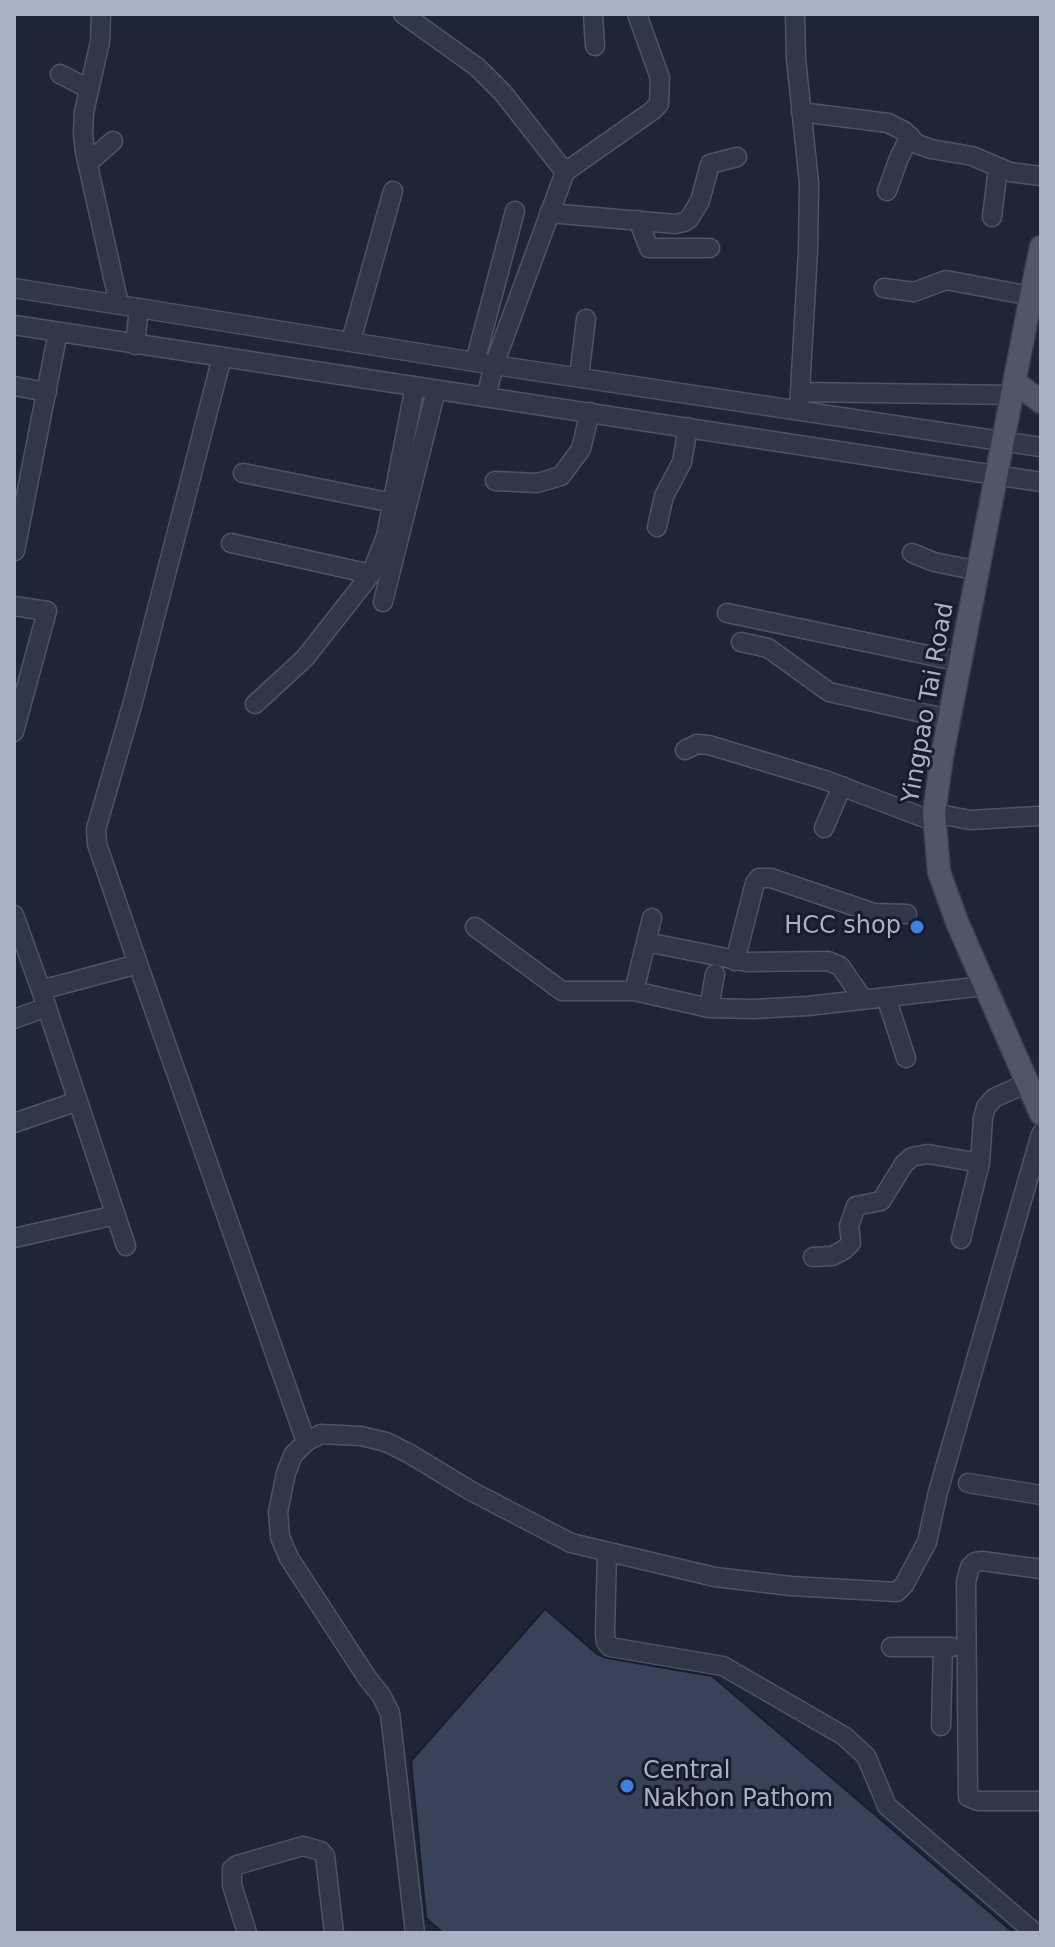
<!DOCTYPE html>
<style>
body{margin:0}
#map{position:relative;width:1055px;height:1947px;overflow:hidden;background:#1d2537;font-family:"DejaVu Sans",sans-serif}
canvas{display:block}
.frame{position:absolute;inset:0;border:16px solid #a9b1c5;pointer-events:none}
</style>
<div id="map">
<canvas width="1055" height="1947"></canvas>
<div class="frame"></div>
</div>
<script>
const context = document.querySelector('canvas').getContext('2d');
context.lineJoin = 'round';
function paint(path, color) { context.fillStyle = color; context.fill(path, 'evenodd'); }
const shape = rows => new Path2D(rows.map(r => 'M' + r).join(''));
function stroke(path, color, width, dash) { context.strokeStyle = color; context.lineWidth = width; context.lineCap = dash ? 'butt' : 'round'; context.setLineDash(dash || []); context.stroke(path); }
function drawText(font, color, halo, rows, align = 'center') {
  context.font = font + ' "DejaVu Sans",sans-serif'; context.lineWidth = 6; context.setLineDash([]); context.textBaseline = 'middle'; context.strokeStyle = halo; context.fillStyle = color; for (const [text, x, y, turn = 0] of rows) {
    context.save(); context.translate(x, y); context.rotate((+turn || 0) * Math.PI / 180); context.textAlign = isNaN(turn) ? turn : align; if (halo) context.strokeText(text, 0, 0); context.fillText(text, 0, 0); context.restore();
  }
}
const building = shape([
 [545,1609,597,1654,607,1658,712,1676,1014,1933,443,1933,426,1918,411,1761,545,1609]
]);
paint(building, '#384258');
stroke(building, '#181e2e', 2);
const minor = shape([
 [101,14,100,42,84,112,83,134,85,152,119,304],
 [403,14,477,67,503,93,565,172],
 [593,14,595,46],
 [795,14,796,59,809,183,808,251,799,409],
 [60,74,89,89],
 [801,112,888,123,904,131,917,144,931,149,972,156,1010,172,1041,176],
 [88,163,113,141],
 [887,191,899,158,910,136],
 [549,213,675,224,684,222,689,219,700,201,710,164,737,157],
 [992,217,998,168],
 [638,220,649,248,710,248],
 [14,288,494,365,1041,447],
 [884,288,914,292,946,280,1031,296,1032,291,1038,292],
 [14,325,1041,482],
 [351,341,393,191],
 [135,345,139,308],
 [222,357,133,702,96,829,97,844,138,964,306,1442],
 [475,362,515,211],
 [579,377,586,319],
 [14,386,47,392],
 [800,392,1013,395],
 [486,397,494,365,565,172,652,111,659,104,660,78,637,14],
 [243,473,393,503],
 [495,481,537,483,561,476,581,449,590,412],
 [657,527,664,496,682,462,688,427],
 [231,543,371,574],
 [15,551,58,332],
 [912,553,934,562,979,571],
 [383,602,436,390],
 [14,606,47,611,14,732],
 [727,613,961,662],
 [741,642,768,648,829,692,949,719],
 [255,704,305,658,371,574,386,536,415,386],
 [685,750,697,744,709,745,825,780,935,822],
 [934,813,970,820,1038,816],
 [824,828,842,786],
 [14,915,41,990],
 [475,927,562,991,634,991,709,1008,753,1009,808,1006,984,986],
 [646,942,747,962,828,961,840,966,863,999],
 [735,961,755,883,759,878,771,878,874,913,907,914],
 [634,991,652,918],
 [886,997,906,1058],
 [709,1008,715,974],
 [14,1019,47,1007],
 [14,1123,78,1101],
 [14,1238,116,1215],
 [961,1239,980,1163,983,1118,986,1107,994,1098,1027,1083],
 [126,1246,41,990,138,964],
 [813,1257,832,1256,844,1250,851,1243,849,1226,856,1206,881,1201,904,1164,912,1157,928,1154,980,1163],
 [968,1483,1041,1495],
 [607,1552,605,1634,606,1642,610,1647,723,1666,844,1736,866,1756,887,1806,1035,1933],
 [1041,1569,982,1561,975,1562,970,1567,966,1582,968,1797,978,1801,1041,1801],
 [891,1647,952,1647],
 [941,1726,943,1647],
 [247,1933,232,1885,232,1869,237,1865,303,1846,321,1851,325,1856,334,1933],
 [415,1933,390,1713,381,1695,368,1679,289,1558,280,1537,278,1512,286,1473,293,1455,306,1442,321,1434,361,1436,386,1442,410,1454,471,1491,571,1543,715,1577,791,1586,897,1592,904,1585,927,1542,938,1492,1041,1134]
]);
const major = shape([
 [1032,291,1041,247],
 [1031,296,942,756,934,813,939,872,957,922,1041,1114],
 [1015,382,1041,402]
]);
stroke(minor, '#4d5466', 21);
stroke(major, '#394051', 25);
stroke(minor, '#303748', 18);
stroke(major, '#4e5668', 22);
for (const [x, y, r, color] of [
 [917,927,8,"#3f7fe0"],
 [627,1786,8,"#3f7fe0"]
]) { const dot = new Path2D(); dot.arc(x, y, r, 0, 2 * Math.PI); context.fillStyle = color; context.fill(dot); stroke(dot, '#161c2c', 3); }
drawText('24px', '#a9b1c5', '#161c2c', [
 ["Yingpao Tai Road",929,703,-80]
]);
drawText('24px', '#a9b1c5', '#161c2c', [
 ["HCC shop",901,927],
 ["Central",643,1772,"left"],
 ["Nakhon Pathom",643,1800,"left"]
], 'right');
</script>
